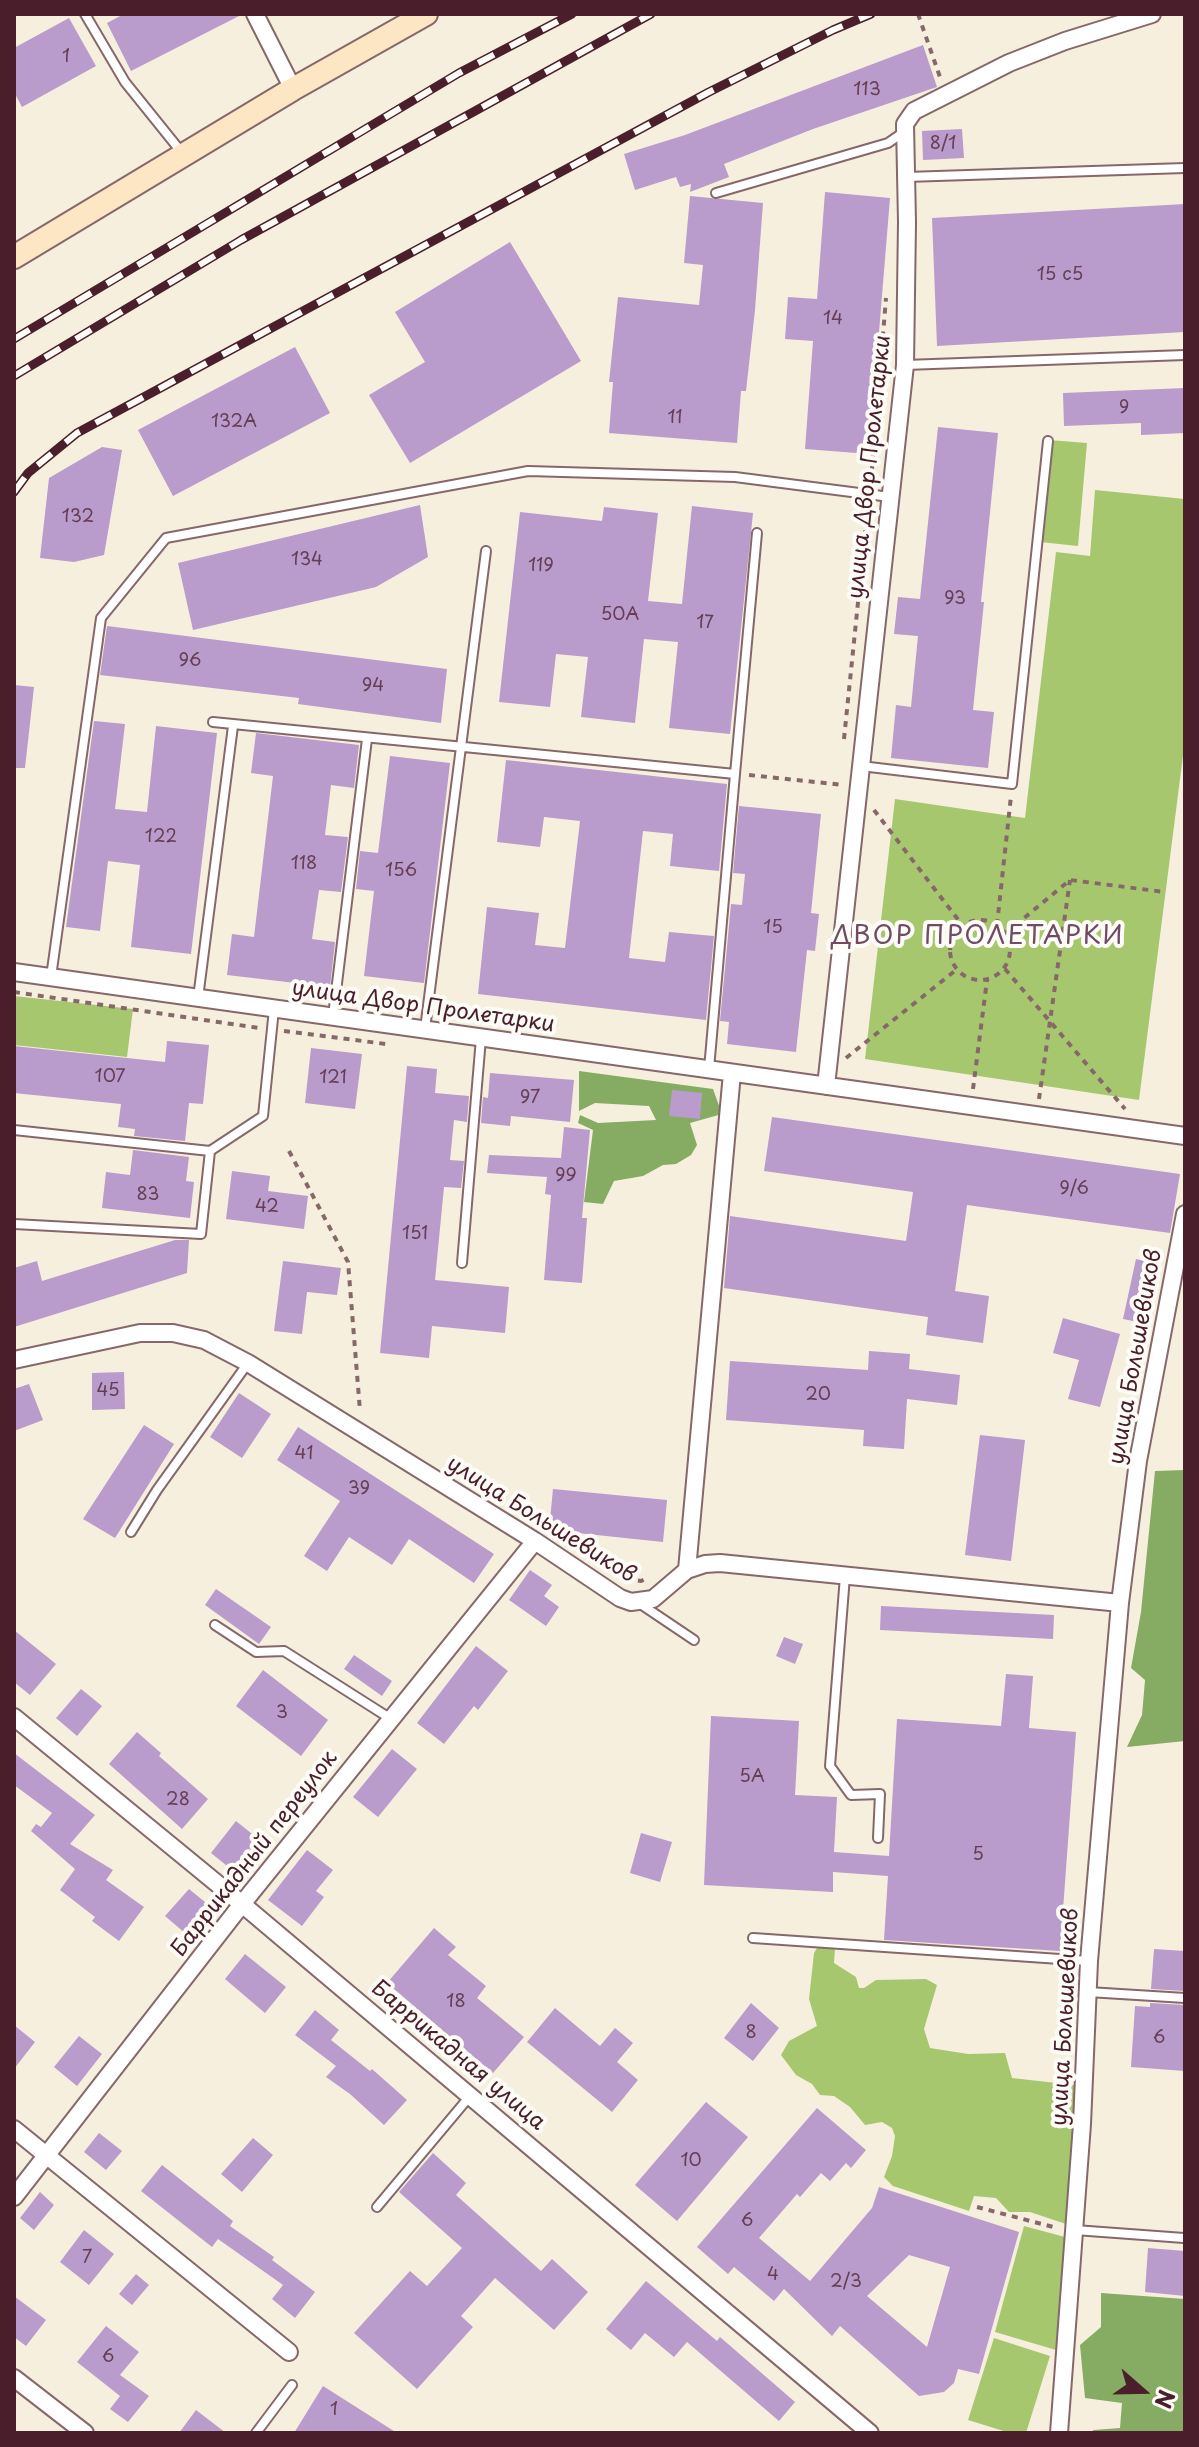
<!DOCTYPE html>
<meta charset="utf-8">
<style>
body{margin:0}
#map{position:relative;width:1199px;height:2447px;overflow:hidden;background:#f6efde;font-family:"Playpen Sans",sans-serif}
canvas{display:block}
.frame{position:absolute;inset:0;border:16px solid #4a1f2b;pointer-events:none}
.north{position:absolute;left:1103px;top:2351px;width:80px;height:80px;-webkit-text-stroke:6px #fdfcf7;paint-order:stroke;rotate:110deg;font-size:22px;font-weight:700;line-height:32px;text-align:center;color:#4a1f2b}
.north::after{content:'';display:block;margin:auto;width:28px;height:36px;background:#4a1f2b;clip-path:polygon(50% 0,100% 100%,50% 72%,0 100%)}
</style>
<div id="map">
<canvas width="1199" height="2447"></canvas>
<div class="frame"></div>
<div class="north">N</div>
</div>
<script>
const context = document.querySelector('canvas').getContext('2d');
context.lineJoin = 'round';
function paint(path, color) { context.fillStyle = color; context.fill(path, 'evenodd'); }
const shape = rows => new Path2D(rows.map(r => 'M' + r).join(''));
function stroke(path, color, width, dash) { context.strokeStyle = color; context.lineWidth = width; context.lineCap = dash ? 'butt' : 'round'; context.setLineDash(dash || []); context.stroke(path); }
function drawText(font, color, halo, rows, align = 'center') {
  context.font = font + ' "Playpen Sans",sans-serif'; context.lineWidth = 8; context.setLineDash([]); context.textBaseline = 'middle'; context.strokeStyle = halo; context.fillStyle = color; for (const [text, x, y, turn = 0] of rows) {
    context.save(); context.translate(x, y); context.rotate((+turn || 0) * Math.PI / 180); context.textAlign = isNaN(turn) ? turn : align; if (halo) context.strokeText(text, 0, 0); context.fillText(text, 0, 0); context.restore();
  }
}
paint(shape([
 [1049,440,1087,443,1078,546,1040,542],
 [1095,490,1185,499,1185,740,1139,1100,865,1059,895,799,1025,818,1056,552,1090,556],
 [14,996,133,1009,127,1057,14,1045],
 [817,1948,835,1948,834,1963,856,1977,859,1988,864,1988,876,1980,926,1979,937,1985,924,2029,930,2048,968,2054,1005,2053,1012,2078,1074,2085,1079,2096,1072,2223,1066,2224,1030,2212,1009,2212,996,2198,974,2196,969,2211,893,2186,884,2177,892,2156,895,2136,892,2128,882,2122,865,2125,850,2107,834,2096,820,2095,812,2084,796,2075,781,2055,789,2041,817,2026,809,1999,814,1953],
 [1024,2226,1065,2237,1056,2350,995,2332],
 [994,2338,1050,2356,1026,2433,1010,2433,968,2420]
]), '#a7c76f');
paint(shape([
 [579,1071,713,1089,722,1114,690,1123,697,1145,691,1155,676,1164,663,1165,643,1176,614,1181,603,1204,584,1202,593,1130,578,1123,580,1115,598,1123,656,1120,649,1106,595,1103,579,1111],
 [1185,1470,1185,1741,1127,1747,1142,1715,1145,1680,1131,1668,1141,1612,1155,1471],
 [1101,2293,1185,2299,1185,2433,1093,2433,1093,2430,1120,2428,1122,2403,1085,2398,1080,2345,1101,2327]
]), '#85ac62');
paint(shape([
 [124,14,243,14,131,71,107,23],
 [69,18,96,66,22,107,14,92,14,48],
 [923,45,937,87,813,129,724,164,729,177,690,192,691,184,680,187,676,177,635,190,624,154,685,135],
 [962,129,964,158,923,160,922,131],
 [825,192,890,198,869,454,805,449,813,341,785,339,788,297,817,299],
 [690,196,763,203,755,310,746,391,741,391,737,443,609,433,613,382,609,382,618,297,699,305,703,265,684,263],
 [1185,204,1185,332,937,346,932,218],
 [510,242,581,361,410,463,369,395,425,362,395,312],
 [295,347,330,413,173,496,138,430],
 [1185,388,1185,433,1141,435,1141,423,1064,426,1063,393],
 [938,427,998,433,981,602,984,602,973,710,994,712,988,768,891,758,896,705,911,707,918,636,894,634,898,597,920,599],
 [102,447,122,450,104,555,74,562,40,558,49,478],
 [420,505,428,557,376,587,193,630,178,563],
 [692,506,753,513,730,734,669,728,678,642,644,639,635,723,581,717,588,657,556,654,550,707,499,702,520,512,602,521,604,507,658,513,648,601,682,604],
 [107,626,447,669,441,723,298,704,299,698,100,675],
 [14,685,34,687,25,768,14,768],
 [94,721,125,724,115,809,147,812,156,726,217,733,191,954,131,947,140,865,108,861,100,931,66,927],
 [256,733,359,745,354,788,331,785,325,835,348,837,341,892,319,890,312,939,335,942,330,987,227,975,232,934,254,937,273,776,251,773],
 [390,756,450,763,424,983,364,976,374,891,356,889,360,851,378,853],
 [506,760,727,784,719,871,670,866,673,834,643,831,629,958,665,962,669,932,714,936,706,1020,478,994,487,907,539,913,535,945,565,948,580,821,544,817,540,847,497,842],
 [739,806,821,814,811,913,819,914,815,951,807,950,796,1052,727,1044,729,1022,720,1021,731,904,742,905,745,874,733,873],
 [167,1041,209,1045,203,1104,189,1103,185,1141,134,1136,135,1129,118,1127,121,1104,14,1093,14,1046,165,1062],
 [311,1048,362,1054,355,1109,305,1103],
 [407,1066,437,1069,435,1093,469,1096,467,1122,454,1120,450,1160,464,1161,461,1188,444,1187,435,1280,509,1287,505,1333,432,1326,429,1358,380,1353],
 [490,1073,574,1080,570,1122,511,1116,510,1126,481,1123,483,1097,488,1098],
 [672,1090,702,1093,700,1119,669,1116],
 [772,1117,1180,1174,1170,1233,967,1205,955,1291,989,1296,983,1343,926,1335,928,1317,724,1288,730,1216,906,1241,913,1192,764,1171],
 [564,1127,590,1130,582,1218,587,1218,582,1283,544,1280,551,1195,545,1194,547,1177,487,1173,489,1155,561,1158],
 [133,1150,189,1157,186,1181,194,1182,190,1218,102,1208,106,1172,130,1175],
 [232,1171,270,1176,268,1191,308,1196,304,1229,226,1219],
 [175,1240,189,1240,187,1273,14,1327,14,1268,37,1261,42,1281],
 [1136,1259,1161,1265,1148,1324,1123,1319],
 [283,1261,341,1268,337,1295,307,1292,302,1334,274,1331],
 [1063,1318,1120,1334,1100,1407,1068,1399,1079,1360,1053,1353],
 [869,1351,910,1354,909,1369,960,1375,957,1405,907,1399,904,1449,863,1446,864,1430,726,1420,730,1361,868,1370],
 [124,1372,125,1409,92,1410,92,1373],
 [29,1384,43,1420,14,1431,14,1389],
 [239,1393,271,1414,242,1458,210,1437],
 [144,1425,174,1444,115,1538,83,1519],
 [298,1427,494,1554,474,1583,409,1539,392,1565,349,1537,327,1571,304,1556,340,1501,277,1460],
 [980,1435,1025,1440,1011,1561,965,1555],
 [553,1489,667,1500,663,1542,549,1530],
 [530,1570,552,1585,544,1596,559,1607,546,1626,509,1600],
 [216,1589,271,1627,259,1644,205,1605],
 [881,1606,1054,1615,1053,1639,880,1630],
 [14,1630,56,1664,30,1695,14,1682],
 [784,1637,803,1644,795,1664,776,1656],
 [476,1646,508,1671,478,1710,474,1706,444,1744,417,1723],
 [354,1655,392,1681,382,1696,344,1669],
 [263,1670,328,1720,301,1756,236,1706],
 [1006,1674,1033,1676,1029,1728,1076,1732,1060,1951,884,1940,888,1876,833,1872,833,1892,704,1885,711,1716,799,1721,795,1795,837,1797,834,1852,889,1856,897,1719,1001,1726],
 [81,1689,102,1706,77,1736,56,1718],
 [137,1732,161,1753,159,1756,208,1799,182,1829,109,1764],
 [392,1749,417,1769,378,1817,353,1797],
 [14,1753,95,1815,70,1844,113,1870,106,1880,144,1907,119,1941,92,1921,95,1917,60,1890,75,1869,31,1831,36,1824,41,1827,52,1813,14,1785],
 [236,1821,267,1846,242,1878,211,1853],
 [641,1833,672,1842,660,1882,630,1873],
 [307,1850,333,1870,316,1891,324,1897,302,1926,268,1900],
 [189,1889,216,1911,192,1939,165,1916],
 [434,1928,456,1947,448,1955,486,1986,477,1998,524,2037,493,2073,387,1983],
 [1154,1949,1185,1951,1185,1991,1151,1989],
 [245,1954,286,1987,265,2013,225,1979],
 [751,2003,779,2028,753,2061,724,2038],
 [1150,2003,1185,2005,1185,2071,1131,2067,1135,2006,1150,2007],
 [555,2008,600,2046,615,2028,633,2043,617,2062,638,2080,612,2112,527,2042],
 [315,2010,339,2030,331,2040,370,2071,372,2069,407,2100,384,2125,350,2094,326,2077,336,2066,295,2035],
 [14,2025,35,2042,14,2069],
 [79,2036,102,2054,77,2086,54,2067],
 [706,2102,748,2137,677,2221,635,2185],
 [817,2108,866,2150,851,2168,846,2163,830,2181,821,2173,800,2197,797,2194,759,2238,810,2281,872,2208,879,2187,1019,2232,979,2374,958,2369,954,2383,944,2392,919,2396,840,2326,832,2336,784,2289,774,2301,734,2267,728,2274,697,2247],
 [909,2255,950,2267,927,2347,867,2296],
 [99,2133,122,2151,106,2170,84,2152],
 [253,2138,273,2155,242,2192,221,2174],
 [433,2153,466,2183,456,2195,541,2271,552,2259,588,2292,554,2330,495,2278,461,2316,473,2327,417,2389,354,2333,410,2271,427,2286,462,2248,399,2192],
 [162,2165,233,2221,230,2226,274,2257,272,2260,315,2292,295,2318,272,2299,283,2285,218,2239,212,2247,141,2191],
 [40,2192,54,2205,34,2230,20,2218],
 [84,2230,114,2254,89,2285,60,2262],
 [1148,2248,1185,2251,1185,2296,1145,2292],
 [136,2274,149,2285,132,2305,119,2294],
 [646,2281,717,2341,720,2337,795,2402,779,2421,687,2342,674,2357,645,2333,631,2350,606,2329],
 [14,2296,46,2320,26,2346,14,2337],
 [106,2326,139,2352,120,2375,149,2396,128,2422,110,2409,120,2396,77,2362],
 [323,2386,397,2433,294,2433],
 [196,2410,226,2433,179,2433]
]), '#b99bcc');
const service = shape([
 [85,14,125,82,183,154],
 [906,177,1185,168],
 [716,193,888,143,904,132],
 [905,365,1185,355],
 [213,722,735,774,709,1069],
 [861,766,1012,784,1048,441],
 [735,774,757,533],
 [51,977,101,618,166,538,528,471,735,477,890,497],
 [198,998,233,726],
 [333,1016,367,739],
 [425,1029,486,551],
 [14,1130,210,1151],
 [14,1224,201,1234,210,1151,263,1116,274,1009],
 [462,1263,481,1038],
 [131,1532,157,1490,248,1363],
 [845,1576,830,1766,851,1795,880,1794,878,1838],
 [639,1603,694,1640],
 [215,1625,256,1652,284,1651,391,1719],
 [753,1938,1089,1961],
 [1088,1992,1185,1998],
 [377,2207,470,2096],
 [1075,2230,1184,2238],
 [256,2433,292,2385]
]);
const minor = shape([
 [255,14,293,89],
 [14,972,1185,1136],
 [826,1086,905,365,907,222,905,124,914,111,1009,63,1065,41,1152,14],
 [14,1360,140,1333,173,1333,204,1340,248,1363,535,1541,620,1598,631,1602,653,1599,687,1570,705,1564,720,1563,1120,1603],
 [687,1570,732,1073],
 [14,1717,242,1904,870,2433],
 [14,2129,289,2352],
 [14,2197,242,1904,535,1541],
 [14,2378,85,2433],
 [1059,2433,1082,2124,1089,1961,1120,1603,1138,1461,1185,1214]
]);
const secondary = shape([
 [14,257,293,89,426,14]
]);
stroke(service, '#86686a', 12);
stroke(minor, '#86686a', 20);
stroke(secondary, '#86686a', 26);
stroke(shape([
 [918,14,941,80],
 [871,481,886,298],
 [844,739,868,505],
 [749,775,844,785],
 [874,810,963,926],
 '950 950a30 30 0 1 1 60 0a30 30 0 1 1-60 0Z',
 [997,925,1011,796],
 [1006,933,1070,880,1165,892],
 [1005,969,1125,1109],
 [14,992,259,1028],
 [284,1031,386,1044],
 [846,1058,956,970],
 [973,1089,987,980],
 [1039,1099,1070,880],
 [289,1151,348,1262,360,1411],
 [626,1579,641,1581,648,1578],
 [977,2207,1057,2228]
]), '#86686a', 4, [6, 6]);
stroke(service, '#fff', 8);
stroke(minor, '#fff', 16);
stroke(secondary, '#fce6c4', 22);
const rail = shape([
 [14,339,459,73,572,14],
 [14,376,241,240,651,14],
 [14,492,28,473,77,433,709,92,833,30,871,14]
]);
stroke(rail, '#4a1f2b', 9);
stroke(rail, '#fdfcf7', 6, [18]);
drawText('18px', '#663e53', null, [
 ["1",66,57],
 ["113",867,90],
 ["8/1",943,144],
 ["15 с5",1060,275],
 ["14",833,319],
 ["9",1124,408],
 ["11",675,418],
 ["132А",234,422],
 ["132",78,517],
 ["134",307,560],
 ["119",541,566],
 ["93",955,599],
 ["50А",620,615],
 ["17",705,623],
 ["96",190,661],
 ["94",373,686],
 ["122",161,837],
 ["118",304,864],
 ["156",401,871],
 ["15",773,928],
 ["107",110,1077],
 ["121",333,1078],
 ["97",530,1098],
 ["99",566,1176],
 ["9/6",1074,1189],
 ["83",148,1195],
 ["42",267,1207],
 ["151",415,1234],
 ["45",108,1391],
 ["20",818,1395],
 ["41",304,1454],
 ["39",359,1489],
 ["3",282,1713],
 ["5А",752,1777],
 ["28",178,1800],
 ["5",978,1855],
 ["18",456,2002],
 ["8",751,2033],
 ["6",1159,2038],
 ["10",691,2161],
 ["6",747,2221],
 ["7",87,2258],
 ["4",773,2275],
 ["2/3",846,2282],
 ["6",108,2357],
 ["1",334,2410]
]);
drawText('22px', '#4a1f2b', '#fdfcf7', [
 ["улица Двор Пролетарки",870,467,-84],
 ["улица Двор Пролетарки",423,1007,8],
 ["улица Большевиков",1136,1357,-80],
 ["улица Большевиков",541,1520,32],
 ["Баррикадный переулок",255,1854,-52],
 ["улица Большевиков",1066,2017,-87],
 ["Баррикадная улица",458,2056,40]
]);
context.letterSpacing = '2px';
drawText('26px', '#714a63', '#fdfcf7', [
 ["ДВОР ПРОЛЕТАРКИ",978,937]
]);
context.letterSpacing = '0px';
</script>
